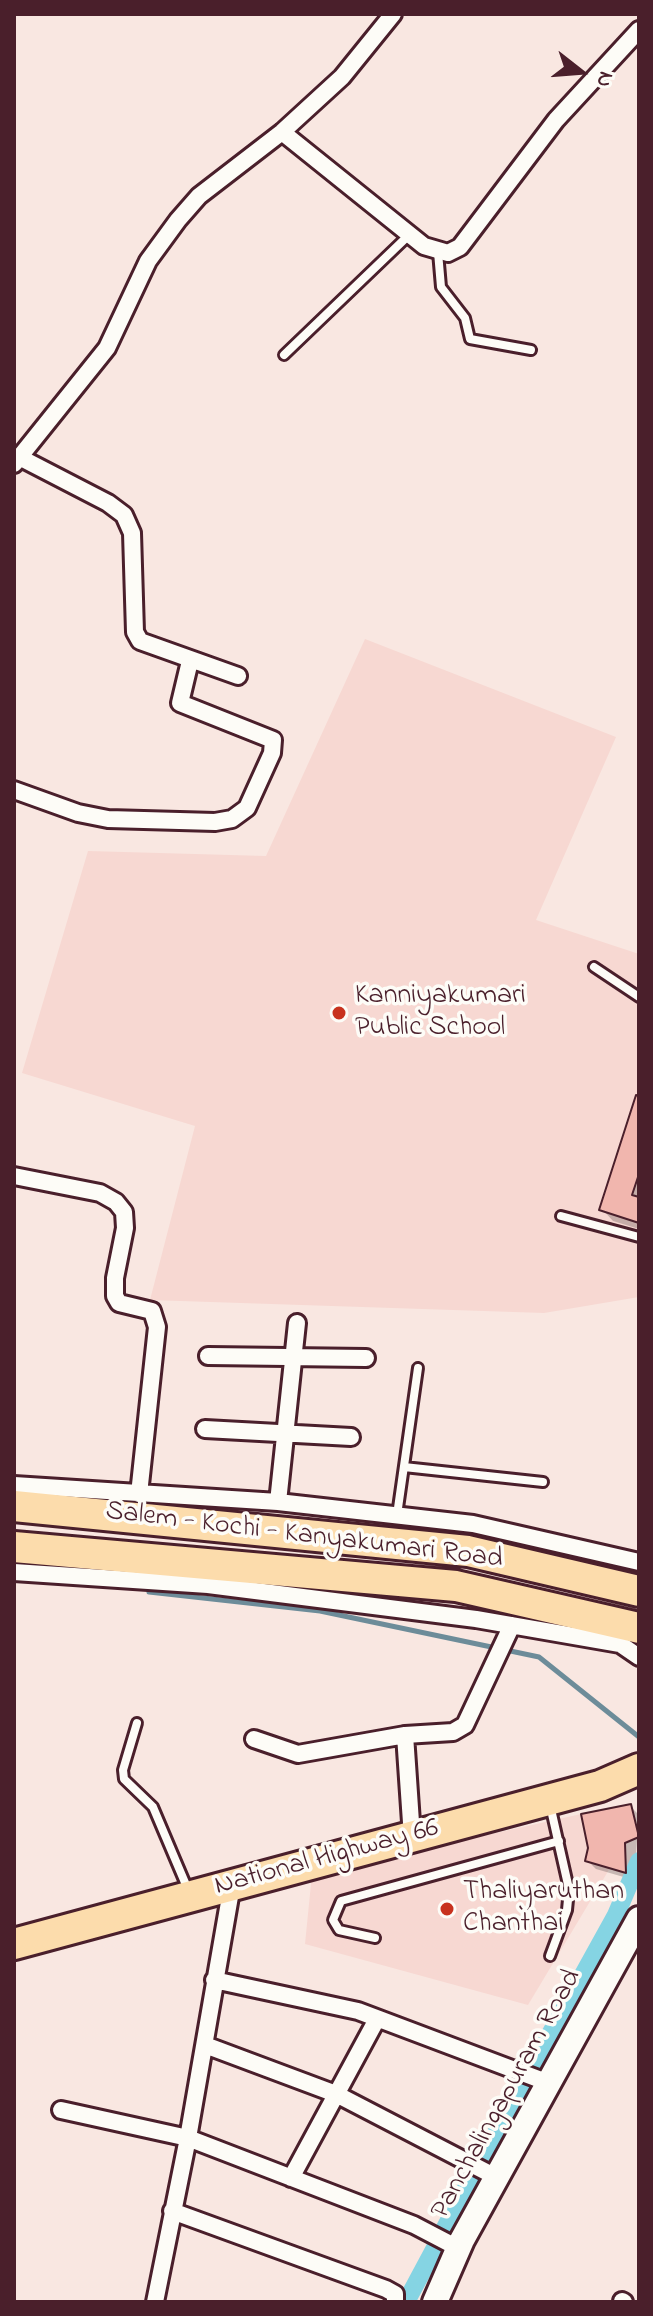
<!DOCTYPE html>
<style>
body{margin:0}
#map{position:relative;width:653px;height:2316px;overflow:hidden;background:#f9e7e1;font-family:"Indie Flower",sans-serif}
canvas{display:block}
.frame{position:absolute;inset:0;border:16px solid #4a1f2b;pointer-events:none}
.north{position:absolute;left:541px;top:32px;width:80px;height:80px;-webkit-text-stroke:6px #fdfcf7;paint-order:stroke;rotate:107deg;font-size:22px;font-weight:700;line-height:32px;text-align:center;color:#4a1f2b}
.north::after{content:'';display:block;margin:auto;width:28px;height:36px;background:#4a1f2b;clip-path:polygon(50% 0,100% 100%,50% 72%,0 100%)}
</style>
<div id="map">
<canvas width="653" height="2316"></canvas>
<div class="frame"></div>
<div class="north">N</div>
</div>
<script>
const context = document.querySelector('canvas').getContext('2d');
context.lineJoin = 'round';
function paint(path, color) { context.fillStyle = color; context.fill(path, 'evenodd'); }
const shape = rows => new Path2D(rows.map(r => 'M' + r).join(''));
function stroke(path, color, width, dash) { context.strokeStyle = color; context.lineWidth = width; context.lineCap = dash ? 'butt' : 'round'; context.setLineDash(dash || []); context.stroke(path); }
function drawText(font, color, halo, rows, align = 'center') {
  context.font = font + ' "Indie Flower",sans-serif'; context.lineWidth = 7; context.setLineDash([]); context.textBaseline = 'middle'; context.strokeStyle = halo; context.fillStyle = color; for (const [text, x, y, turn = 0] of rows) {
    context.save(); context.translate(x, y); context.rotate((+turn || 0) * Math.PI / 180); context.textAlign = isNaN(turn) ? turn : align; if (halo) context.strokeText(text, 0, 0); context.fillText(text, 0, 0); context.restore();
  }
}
paint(shape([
 [365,639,616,737,536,920,639,954,639,1297,544,1313,150,1300,195,1126,22,1073,88,851,266,856],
 [581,1814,588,1847,625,1843,528,2005,305,1944,312,1874]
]), '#f7d8d2');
paint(shape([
 [639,1093,639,1229,613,1221,602,1209],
 [631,1807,639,1815,634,1880,596,1869,587,1860]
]), '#0003');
stroke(shape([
 [149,1592,320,1611,539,1657,639,1737]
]), '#6d8c99', 5);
stroke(shape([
 [533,2065,616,1915,639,1861],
 [482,2159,523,2083],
 [445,2228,473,2175],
 [406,2302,436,2246]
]), '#85d4e3', 18);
const building = shape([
 [636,1095,639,1096,639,1174,632,1195,639,1197,639,1223,599,1210,636,1095],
 [631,1804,639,1837,625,1843,626,1873,585,1861,588,1848,581,1814,631,1804]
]);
paint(building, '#f1b6ae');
stroke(building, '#4a1f2b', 2);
const lane = shape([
 [438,252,441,287,465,318,470,339,531,350],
 [284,355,409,235],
 [594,967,639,997],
 [561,1216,639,1237],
 [404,1467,543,1482],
 [397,1515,418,1368],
 [137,1723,123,1770,124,1779,153,1807,189,1892],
 [550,1805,569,1889,567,1910,550,1956],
 [375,1938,339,1930,333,1920,341,1901,559,1841]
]);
const street = shape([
 [282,132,424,246,448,253,460,247,556,120,639,30],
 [19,457,108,503,124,515,132,533,135,632,140,641,238,676],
 [14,464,107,348,148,261,178,220,199,196,282,132,342,77,393,14],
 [14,790,78,813,108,819,215,822,232,819,247,808,272,753,273,740,180,703,190,661],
 [14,1176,100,1193,116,1202,124,1212,125,1228,115,1278,115,1296,119,1303,152,1311,157,1327,139,1494],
 [208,1356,366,1358],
 [205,1429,351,1437],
 [14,1485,278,1502,473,1524,639,1562],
 [278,1502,297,1323],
 [14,1572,208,1585,476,1619,620,1644,639,1657],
 [254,1739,298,1754,405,1735],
 [412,1837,405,1735,453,1732,465,1725,512,1625],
 [214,1980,358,2011,549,2083],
 [205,2045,336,2094,496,2177],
 [61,2110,188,2138,414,2225,458,2248],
 [291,2178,377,2019],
 [172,2211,386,2289,395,2294,395,2302],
 [622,2301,624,2302],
 [155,2302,188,2138,232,1885]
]);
const secondary = shape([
 [435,2302,462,2240,639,1919]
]);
const highway = shape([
 [14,1506,468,1551,639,1591],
 [14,1547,456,1586,639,1628],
 [14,1944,600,1786,639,1769]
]);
stroke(lane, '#4a1f2b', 14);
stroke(street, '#4a1f2b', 22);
stroke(secondary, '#4a1f2b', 30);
stroke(highway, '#4a1f2b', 36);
stroke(lane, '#fdfcf7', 8);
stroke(street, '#fdfcf7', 16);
stroke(secondary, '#fdfcf7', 24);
stroke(highway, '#fcdcac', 30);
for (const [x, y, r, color] of [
 [339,1013,8,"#c8321e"],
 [447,1909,8,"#c8321e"]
]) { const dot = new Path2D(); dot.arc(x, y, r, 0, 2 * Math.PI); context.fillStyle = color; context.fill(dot); stroke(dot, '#fdfcf7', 3); }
drawText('28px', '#4a1f2b', '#fdfcf7', [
 ["Kanniyakumari",355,997],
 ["Public School",355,1029],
 ["Thaliyaruthan",463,1893],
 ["Chanthai",463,1925]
], 'left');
drawText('28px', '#4a1f2b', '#fdfcf7', [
 ["Salem - Kochi - Kanyakumari Road",304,1537,7],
 ["National Highway 66",327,1859,-15],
 ["Panchalingapuram Road",508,2095,-61]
]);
</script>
